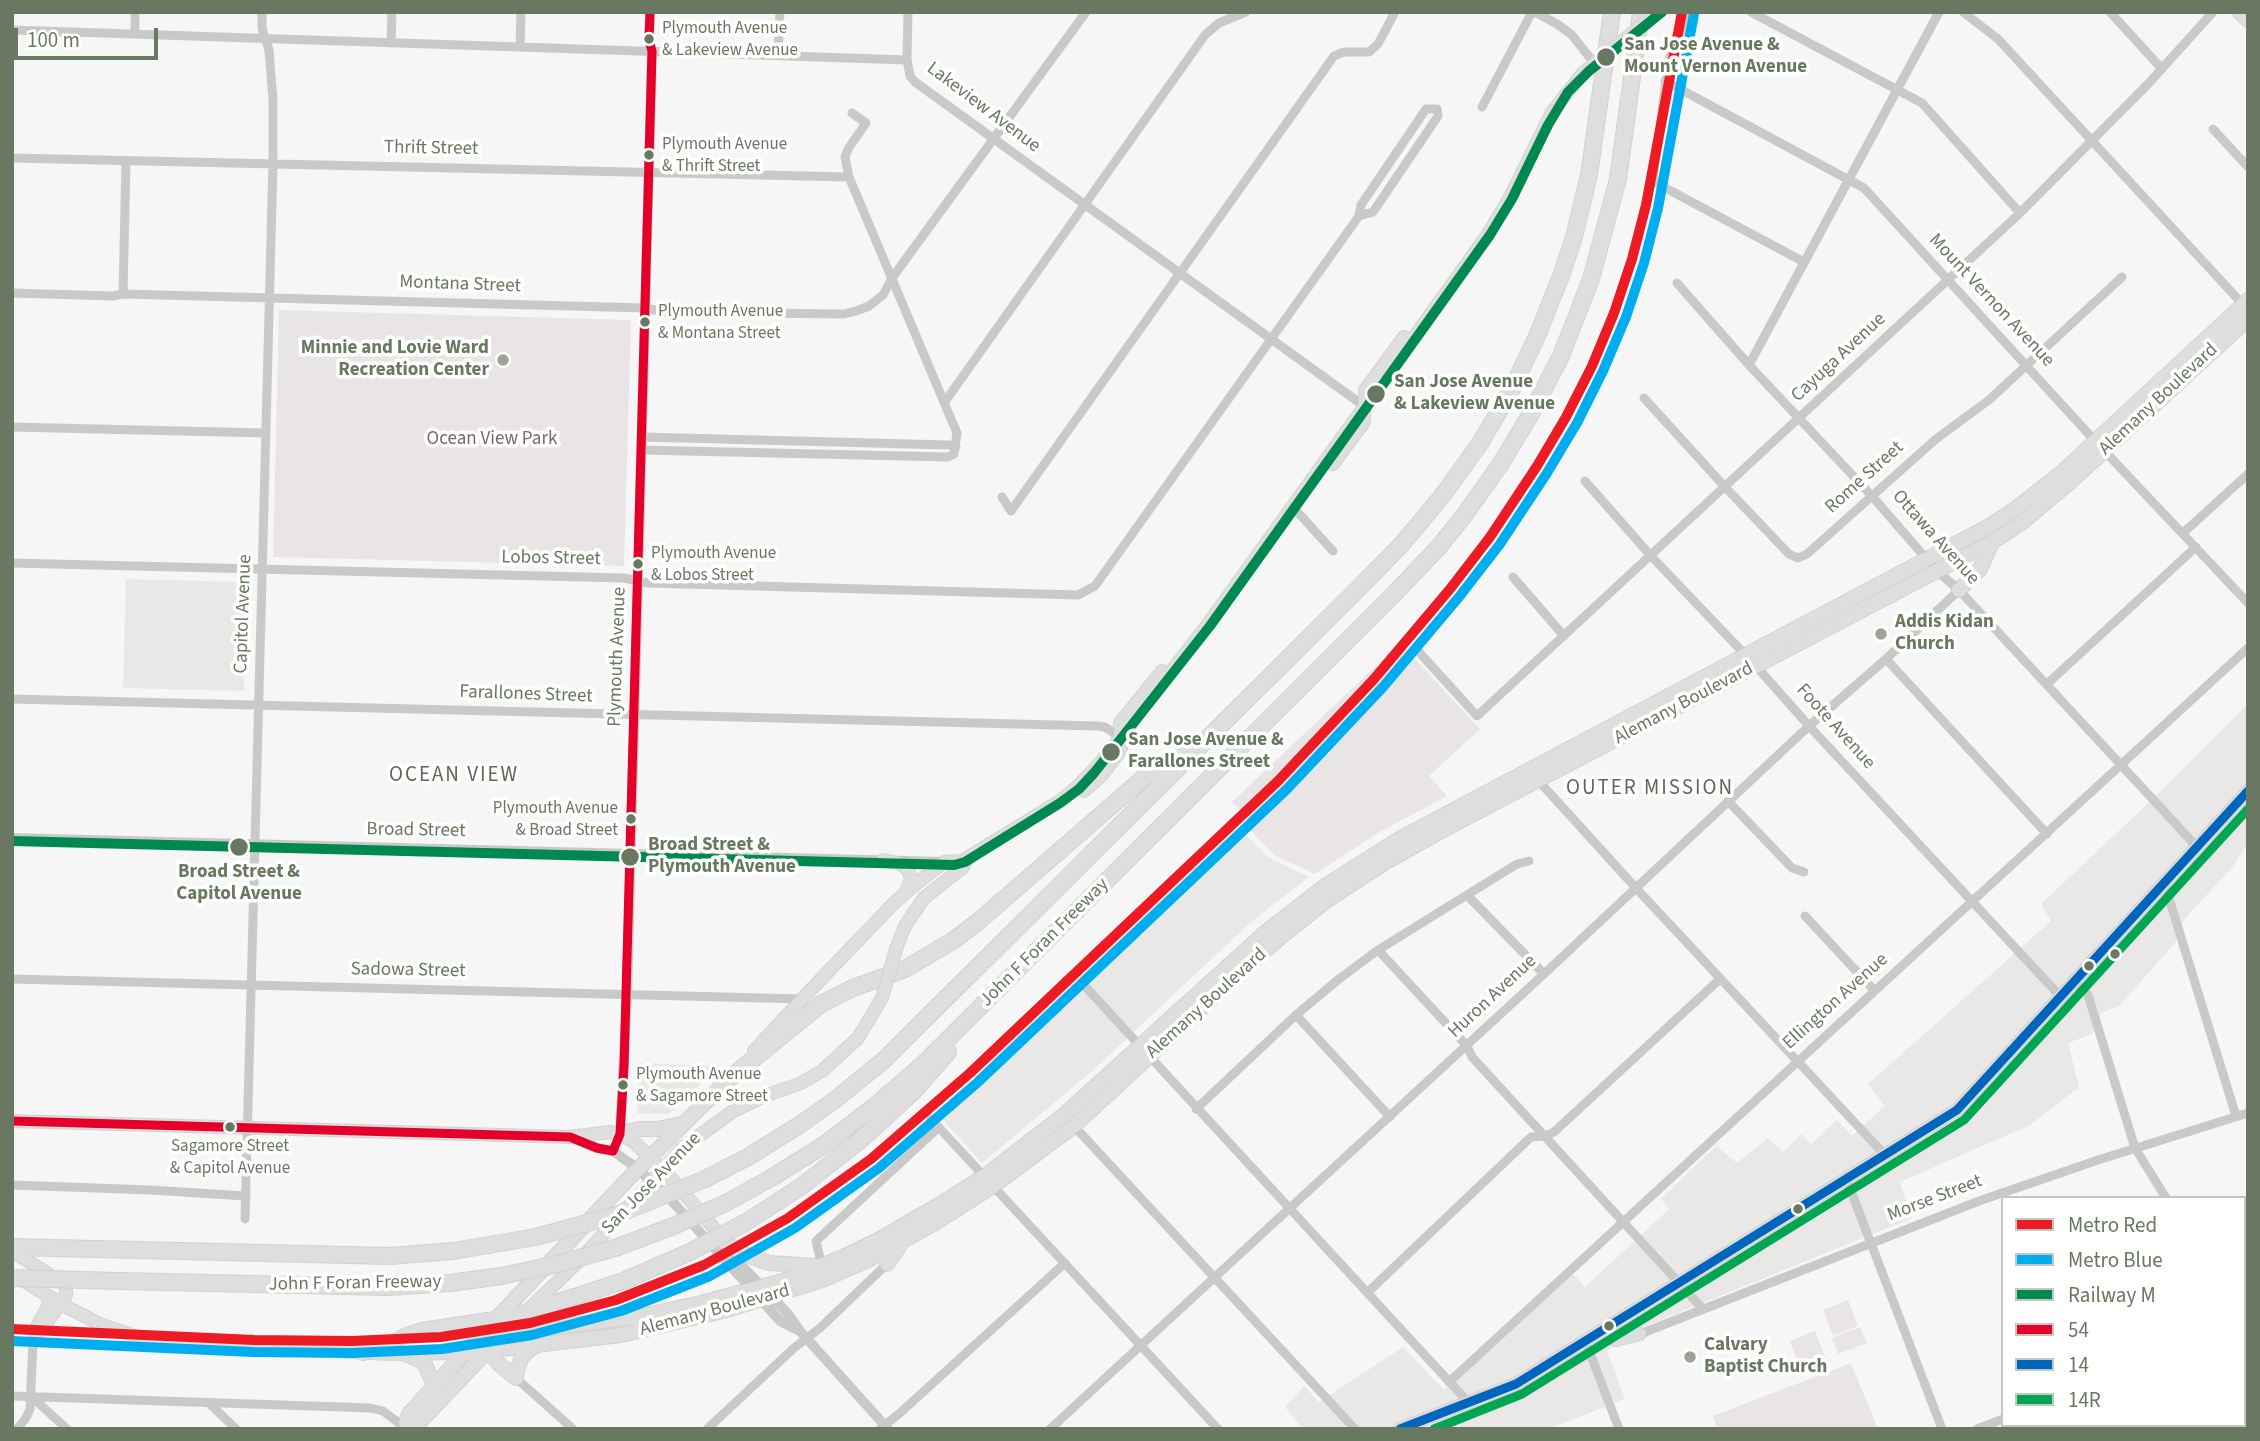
<!DOCTYPE html>
<style>
body{margin:0}
#map{position:relative;width:2260px;height:1441px;overflow:hidden;background:#f7f6f7;font-family:"Source Sans 3",sans-serif}
canvas{display:block}
.frame{position:absolute;inset:0;border:14px solid #697861;pointer-events:none}
.legend{position:absolute;left:2001px;top:1196px;width:245px;height:231px;box-sizing:border-box;background:#fff;border:2px solid #c3c9c0;margin:0;padding:9px 12px;list-style:none;font-size:21px;color:#697861}
.legend li{display:flex;align-items:center;gap:14px;height:35px}
.legend b{width:35px;border:2px solid #c3c9c0}
.scale{position:absolute;left:14px;top:28px;width:144px;height:32px;box-sizing:border-box;border:4px solid #697861;border-top:0;padding-left:9px;font-size:21px;line-height:24px;white-space:nowrap;color:#697861;-webkit-text-stroke:5px #fff;paint-order:stroke}
</style>
<div id="map">
<canvas width="2260" height="1441"></canvas>
<div class="frame"></div>
<ul class="legend">
<li><b style="height:9px;background:#ed1c24"></b>Metro Red</li>
<li><b style="height:9px;background:#00aeef"></b>Metro Blue</li>
<li><b style="height:9px;background:#008851"></b>Railway M</li>
<li><b style="height:9px;background:#e4002b"></b>54</li>
<li><b style="height:9px;background:#0065bd"></b>14</li>
<li><b style="height:9px;background:#00a651"></b>14R</li>
</ul>
<div class="scale">100 m</div>
</div>
<script>
const context = document.querySelector('canvas').getContext('2d');
context.lineJoin = 'round';
function paint(path, color) { context.fillStyle = color; context.fill(path, 'evenodd'); }
const shape = rows => new Path2D(rows.map(r => 'M' + r).join(''));
function stroke(path, color, width, dash) { context.strokeStyle = color; context.lineWidth = width; context.lineCap = dash ? 'butt' : 'round'; context.setLineDash(dash || []); context.stroke(path); }
function drawText(font, color, halo, rows, align = 'center') {
  context.font = font + ' "Source Sans 3",sans-serif'; context.lineWidth = 7; context.setLineDash([]); context.textBaseline = 'middle'; context.strokeStyle = halo; context.fillStyle = color; for (const [text, x, y, turn = 0] of rows) {
    context.save(); context.translate(x, y); context.rotate((+turn || 0) * Math.PI / 180); context.textAlign = isNaN(turn) ? turn : align; if (halo) context.strokeText(text, 0, 0); context.fillText(text, 0, 0); context.restore();
  }
}
paint(shape([
 [126,579,246,582,244,691,123,688],
 [2248,704,2248,844,2231,869,2185,918,2175,943,2120,1005,2102,1013,2092,1034,2068,1043,2079,1087,2030,1125,1900,1182,1912,1218,1641,1328,1607,1351,1625,1399,1548,1429,1303,1429,1285,1407,1304,1386,1319,1402,1403,1347,1444,1390,1573,1274,1585,1287,1669,1209,1661,1199,1716,1146,1737,1163,1768,1138,1783,1152,1801,1134,1811,1144,1837,1120,1852,1136,1885,1106,1868,1084,2051,921,2041,904,2160,792],
 [1238,827,1269,858,1309,877,1251,922,1092,1071,982,1163,943,1120,985,1064],
 [639,1063,719,1066,669,1114,637,1113]
]), '#e9e8e7');
paint(shape([
 [279,310,631,320,624,566,273,557],
 [1400,643,1480,729,1429,776,1447,796,1378,833,1315,874,1276,856,1244,824,1248,819,1232,802],
 [1848,1300,1858,1326,1833,1336,1823,1310],
 [1860,1327,1867,1343,1838,1354,1832,1338],
 [1815,1331,1825,1357,1800,1367,1790,1341],
 [1851,1363,1878,1429,1718,1429,1713,1416]
]), '#e9e5e6');
const secondary = shape([
 [1333,464,1364,422,1365,390,1404,337],
 [1084,791,1101,776,1121,750,1120,723,1162,671],
 [883,860,898,863,908,869,911,879,906,892],
 [897,946,905,926,924,898,962,868,969,857],
 [754,1051,802,999,893,904,912,887,944,862,962,861,1060,801,1077,787,1100,763,1208,624,1488,234,1510,197,1552,112,1582,74],
 [12,1121,570,1137,609,1132,620,1134,634,1142,669,1176,725,1241],
 [12,1251,64,1284,66,1287,66,1295,48,1321,40,1330,33,1342],
 [21,1279,61,1304,100,1324,141,1338,161,1341,389,1354,464,1353],
 [526,1312,580,1260,682,1148,732,1112,764,1096,799,1084,822,1071,858,1038,882,998],
 [34,1332,48,1306,49,1302,47,1295],
 [1598,1332,1616,1340,1640,1334],
 [1399,1429,1516,1384,1957,1110,2248,791]
]);
const primary = shape([
 [2240,12,2248,20],
 [1959,590,1980,569,1992,542],
 [620,1134,639,1129,658,1129,681,1124],
 [728,1244,744,1254,769,1263,817,1266],
 [887,1264,902,1242],
 [488,1350,499,1364,516,1378,517,1370,522,1357,530,1349,538,1345],
 [363,1353,386,1346,404,1336,421,1330,495,1319,525,1313,544,1322,556,1325],
 [464,1353,481,1341,498,1334,637,1317,701,1303,783,1281,841,1258,880,1239,937,1206,985,1176,1065,1114,1267,931,1325,886,1401,838,1991,525,2014,510,2061,473,2248,300],
 [466,1353,621,1335,723,1311,825,1279,866,1261,935,1223,993,1186,1074,1126,1235,977,1282,936,1326,901,1384,863,1445,829,1992,542,2024,521,2069,483,2248,319],
 [404,1354,418,1359,425,1364,434,1386],
 [406,1429,419,1423,490,1348],
 [407,1429,406,1422,409,1414,464,1353,628,1179,730,1078]
]);
const motorway = shape([
 [730,1078,821,1004,853,988,905,969,954,940,980,920,1148,774,1183,756],
 [705,1179,748,1157,801,1124,836,1099,884,1060,1358,589,1402,544,1442,496,1479,445,1511,391,1538,334,1561,276,1574,237,1589,175,1612,12],
 [726,1203,771,1178,824,1145,875,1106,921,1066,1394,594,1437,549,1463,517,1500,465,1532,412,1561,356,1591,279,1618,179,1641,12],
 [748,1221,802,1186,858,1142,913,1092,948,1052],
 [12,1247,390,1256,453,1251,536,1237],
 [119,1281,388,1287,450,1283,501,1276],
 [525,1313,623,1281,690,1252]
]);
stroke(secondary, '#d2d3d2', 14);
stroke(primary, '#d2d2d1', 16);
stroke(motorway, '#d2d2d1', 18);
stroke(shape([
 [1535,12,1557,24,1572,35,1594,63],
 [1693,12,1672,50,1668,65,1653,178,1658,184,1804,262],
 [1751,12,1922,103,2020,213],
 [1963,12,1998,39,2248,310],
 [2110,12,2162,69],
 [12,30,907,60,910,76,915,82,1364,406],
 [135,34,135,12],
 [391,43,392,12],
 [520,47,521,12],
 [778,55,780,12],
 [907,60,908,12],
 [1665,81,1864,188,2095,441,2248,603],
 [1482,107,1532,12],
 [2213,129,2248,167],
 [12,158,849,177],
 [1677,283,1749,365,1871,495,1937,571,1959,590,2197,847],
 [12,293,113,296,123,294,645,308,666,312,844,314,856,311,869,306,883,295,892,278,1086,12],
 [123,294,126,161],
 [1749,365,1939,12],
 [1644,398,1725,487,1789,554,1798,558,1807,554,1936,439,1989,400,2122,277],
 [944,403,1205,35,1219,23,1246,12],
 [12,427,266,433],
 [642,437,949,445,956,447],
 [641,450,948,457,954,454,957,433,849,177,845,157,848,149,866,123,852,113],
 [1585,481,1651,556,1756,666,1809,726,2060,996],
 [1002,497,1011,511,1334,56,1344,52,1369,52,1378,44,1395,12],
 [1292,506,1333,551],
 [2183,533,2248,474],
 [12,563,624,578,648,583,1078,595,1095,586,1359,216,1361,205,1426,109,1437,109,1438,116,1373,212,1359,216],
 [1513,577,1564,636],
 [1418,651,1477,716,2020,213,2148,84,2213,12],
 [1886,659,2047,834],
 [2047,684,2196,547],
 [12,699,1097,726,1105,727,1120,737],
 [1536,778,1635,887,1884,1154],
 [1728,801,1792,868,1804,872],
 [2164,882,2236,1116],
 [1467,895,1544,974],
 [1805,916,1874,990],
 [1378,950,1467,1046,1472,1057,1703,1309],
 [12,979,802,999],
 [2073,980,2088,995,2135,1148,2166,1198],
 [1082,983,1468,1402],
 [1296,1015,1390,1117],
 [1196,1109,1296,1015,1339,979,1378,950,1517,864,1529,861],
 [931,1119,1218,1429],
 [1074,1126,1355,1429],
 [1846,1178,1942,1429],
 [12,1185,151,1190,246,1196],
 [245,1219,273,163,273,100,269,50,262,28,262,12],
 [822,1267,816,1241,939,1127],
 [1367,1293,1531,1137,1545,1136,1554,1132,1720,979],
 [2244,1328,2248,1327],
 [1640,1334,1979,1201,2098,1160,2248,1113],
 [1585,1340,1619,1429],
 [516,1378,573,1429],
 [2244,1381,2248,1390],
 [1449,1382,2248,648],
 [12,1396,371,1408,383,1411,407,1429],
 [31,1396,67,1429],
 [210,1404,236,1429],
 [17,1429,26,1418,30,1409,33,1342],
 [707,1429,794,1348,820,1328,887,1264],
 [880,1429,900,1413,1065,1263],
 [1050,1429,1544,974,1809,726,1886,659,1959,590],
 [1977,1429,2003,1419]
]), '#c9cac8', 9);
stroke(shape([
 [12,838,944,862],
 [620,1134,627,994,652,51,649,41,650,12],
 [570,1137,597,1148,613,1151,638,1169,670,1199,780,1321,800,1331],
 [729,1247,741,1265,788,1314,800,1331,888,1429]
]), '#c9cac8', 10);
stroke(secondary, '#dedede', 12);
stroke(primary, '#dedede', 14);
stroke(motorway, '#dedede', 16);
const secondaryBridge = shape([
 [1582,74,1657,13],
 [882,998,897,946]
]);
const motorwayBridge = shape([
 [536,1237,616,1215,705,1179],
 [690,1252,748,1221],
 [501,1276,558,1264,618,1247,676,1225,726,1203],
 [12,1278,119,1281]
]);
stroke(secondaryBridge, '#d2d3d2', 14, []);
stroke(motorwayBridge, '#d2d2d1', 18, []);
stroke(secondaryBridge, '#dedede', 12);
stroke(motorwayBridge, '#dedede', 16);
stroke(shape([
 [12,1121,570,1137,597,1148,613,1151,620,1134,624,1066,652,51,649,41,650,12]
]), '#e4002b', 9);
stroke(shape([
 [1400,1429,1516,1384,1957,1110,2248,791]
]), '#0065bd', 9);
stroke(shape([
 [1434,1429,1522,1394,1964,1120,2248,809]
]), '#00a651', 9);
stroke(shape([
 [12,841,954,865,965,862,1060,803,1079,789,1094,773,1210,626,1490,235,1512,199,1548,125,1568,92,1589,71,1662,12]
]), '#008851', 10);
stroke(shape([
 [12,1329,254,1340,352,1341,441,1337,530,1323,616,1300,704,1265,788,1218,871,1159,970,1073,1278,781,1374,679,1450,589,1490,537,1537,466,1566,417,1592,366,1614,313,1632,259,1646,205,1682,12]
]), '#ed1c24', 10);
stroke(shape([
 [12,1341,253,1352,352,1353,442,1349,532,1335,621,1311,710,1276,795,1228,879,1168,978,1082,1287,789,1383,687,1459,597,1500,544,1547,473,1577,423,1603,371,1626,317,1644,263,1658,208,1694,14]
]), '#00aeef', 10);
for (const [x, y, r, color] of [
 [649,39,6,"#697861"],
 [1606,57,10,"#697861"],
 [649,155,6,"#697861"],
 [645,322,6,"#697861"],
 [503,360,7,"#9ba496"],
 [1376,394,10,"#697861"],
 [638,564,6,"#697861"],
 [1881,634,7,"#9ba496"],
 [1111,752,10,"#697861"],
 [631,819,6,"#697861"],
 [239,847,10,"#697861"],
 [630,857,10,"#697861"],
 [2115,954,6,"#697861"],
 [2089,966,6,"#697861"],
 [623,1085,6,"#697861"],
 [230,1127,6,"#697861"],
 [1798,1209,6,"#697861"],
 [1609,1326,6,"#697861"],
 [1690,1357,7,"#9ba496"]
]) { const dot = new Path2D(); dot.arc(x, y, r, 0, 2 * Math.PI); context.fillStyle = color; context.fill(dot); stroke(dot, '#fff', 2.5); }
drawText('17px', '#697861', '#fff', [
 ["Plymouth Avenue",662,29],
 ["& Lakeview Avenue",662,51],
 ["Plymouth Avenue",662,145],
 ["& Thrift Street",662,167],
 ["Plymouth Avenue",658,312],
 ["& Montana Street",658,334],
 ["Plymouth Avenue",651,554],
 ["& Lobos Street",651,576],
 ["Plymouth Avenue",618,809,"right"],
 ["& Broad Street",618,831,"right"],
 ["Plymouth Avenue",636,1075],
 ["& Sagamore Street",636,1097],
 ["Sagamore Street",230,1147,"center"],
 ["& Capitol Avenue",230,1169,"center"]
], 'left');
drawText('bold 19px', '#697861', '#fff', [
 ["San Jose Avenue &",1624,46],
 ["Mount Vernon Avenue",1624,68],
 ["San Jose Avenue",1394,383],
 ["& Lakeview Avenue",1394,405],
 ["San Jose Avenue &",1128,741],
 ["Farallones Street",1128,763],
 ["Broad Street &",648,846],
 ["Plymouth Avenue",648,868],
 ["Broad Street &",239,873,"center"],
 ["Capitol Avenue",239,895,"center"]
], 'left');
drawText('19px', '#697861', '#fff', [
 ["Lakeview Avenue",983,108,37],
 ["Thrift Street",431,149,1],
 ["Montana Street",460,285,2],
 ["Mount Vernon Avenue",1991,301,47],
 ["Cayuga Avenue",1839,358,-43],
 ["Alemany Boulevard",2159,400,-43],
 ["Rome Street",1865,478,-42],
 ["Ottawa Avenue",1935,538,48],
 ["Lobos Street",551,559,1],
 ["Capitol Avenue",244,614,-88],
 ["Plymouth Avenue",618,657,-88],
 ["Farallones Street",526,695,2],
 ["Alemany Boulevard",1684,704,-28],
 ["Foote Avenue",1835,727,48],
 ["Broad Street",416,831,1],
 ["John F Foran Freeway",1045,943,-45],
 ["Sadowa Street",408,971,1],
 ["Huron Avenue",1493,997,-43],
 ["Ellington Avenue",1836,1002,-42],
 ["Alemany Boulevard",1207,1004,-42],
 ["San Jose Avenue",652,1184,-46],
 ["Morse Street",1935,1199,-21],
 ["John F Foran Freeway",355,1284,-1],
 ["Alemany Boulevard",715,1311,-15]
]);
drawText('bold 19px', '#697861', '#fff', [
 ["Minnie and Lovie Ward",489,349,"right"],
 ["Recreation Center",489,371,"right"],
 ["Addis Kidan",1895,623],
 ["Church",1895,645],
 ["Calvary",1704,1346],
 ["Baptist Church",1704,1368]
], 'left');
drawText('19px', '#7b6868', '#fff', [
 ["Ocean View Park",492,440]
]);
context.letterSpacing = '2px';
drawText('21px', '#5e6957', '#fff', [
 ["OCEAN VIEW",454,776],
 ["OUTER MISSION",1650,789]
]);
context.letterSpacing = '0px';
</script>
